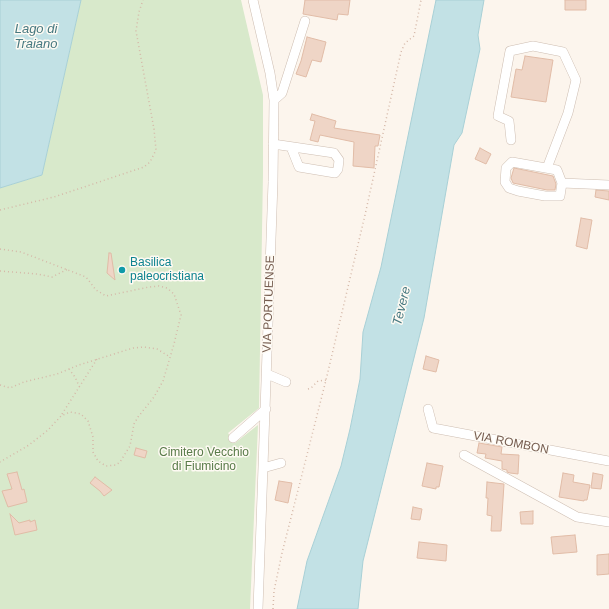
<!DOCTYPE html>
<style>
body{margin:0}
canvas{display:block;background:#fcf5ed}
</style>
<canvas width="609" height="609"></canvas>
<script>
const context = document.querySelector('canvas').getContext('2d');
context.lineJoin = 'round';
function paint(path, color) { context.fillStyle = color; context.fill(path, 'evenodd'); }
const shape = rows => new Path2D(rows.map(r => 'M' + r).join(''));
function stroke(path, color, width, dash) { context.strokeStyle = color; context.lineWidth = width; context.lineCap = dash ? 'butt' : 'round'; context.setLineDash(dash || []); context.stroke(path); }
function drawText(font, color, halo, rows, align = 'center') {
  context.font = font + ' Arial,sans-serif'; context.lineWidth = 3; context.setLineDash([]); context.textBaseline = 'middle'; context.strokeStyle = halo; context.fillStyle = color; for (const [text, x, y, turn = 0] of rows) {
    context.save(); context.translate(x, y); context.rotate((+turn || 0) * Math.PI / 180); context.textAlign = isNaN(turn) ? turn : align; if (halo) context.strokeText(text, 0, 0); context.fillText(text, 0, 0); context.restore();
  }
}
paint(shape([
 [81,0,241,0,263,95,263,173,259,408,228,433,235,443,258,425,250,609,0,609,0,188,42,175]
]), '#d8e9cb');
const water = shape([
 [0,0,81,0,42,175,0,188,0,0],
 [436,0,484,0,478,35,480,49,462,133,454,145,424,318,363,561,358,609,297,609,307,561,341,466,350,429,360,379,363,332,381,267,436,0]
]);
paint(water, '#c2e1e5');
stroke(water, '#a8d0d6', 1);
const building = shape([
 [305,0,350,0,348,15,338,14,337,20,303,14,305,0],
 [565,0,586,0,586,10,565,10,565,0],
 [307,37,326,42,321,62,312,60,306,77,296,74,301,61,307,37],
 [525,56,553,60,546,102,511,97,516,69,522,70,525,56],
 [312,114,336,121,334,128,380,135,378,146,375,146,374,168,353,166,354,142,320,135,318,142,310,140,315,121,310,120,312,114],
 [480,148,491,154,486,164,475,159,480,148],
 [514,168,553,176,556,184,555,190,547,190,513,183,511,178,514,168],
 [596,190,609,191,609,200,595,197,596,190],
 [581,218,592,220,587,249,576,246,581,218],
 [109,253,111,253,115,280,107,273,109,253],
 [426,356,439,360,436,372,423,369,426,356],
 [479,443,502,447,501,454,519,455,518,474,510,473,507,472,507,470,502,469,502,461,485,458,486,454,477,453,479,443],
 [136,448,147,451,145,458,134,455,136,448],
 [427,463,443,466,439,487,436,487,436,489,422,486,427,463],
 [17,472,22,490,24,489,27,502,8,507,2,491,12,489,7,474,17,472],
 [563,473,574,475,573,482,590,485,587,500,584,500,584,501,559,497,563,473],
 [593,473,603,475,601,489,591,488,593,473],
 [95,477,112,490,104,496,100,491,90,483,95,477],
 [279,481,292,483,288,503,275,500,279,481],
 [487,482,504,484,501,531,491,531,492,516,487,515,488,498,486,498,487,482],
 [413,507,422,509,420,520,411,519,413,507],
 [533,511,533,524,521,524,520,512,533,511],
 [10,514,19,523,30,520,30,522,35,520,37,530,15,535,10,514],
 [575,535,577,552,553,554,551,537,575,535],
 [419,542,447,545,446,561,417,558,419,542],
 [609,554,609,574,597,575,597,555,609,554]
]);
paint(building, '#efd5c6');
stroke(building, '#e1bca7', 1);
const minor = shape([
 [253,0,270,73,274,100,273,182,258,609],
 [274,100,282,93,305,21],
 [511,140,509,121,498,116,510,51,533,46,563,52,576,80,568,113,547,168],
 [273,144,334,153,339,160,338,169,335,173,299,167,291,147],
 [512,162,557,170,562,183,560,196,545,196,518,191,509,188,505,182,506,168,512,162],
 [562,183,609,185],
 [267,374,286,382],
 [428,409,433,428,609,461],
 [233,438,266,409],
 [464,455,577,517,609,522],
 [263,468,281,463]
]);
stroke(minor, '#cebeb2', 10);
stroke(shape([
 [0,210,54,197,144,167,150,162,156,150,154,129,136,31,139,12,143,0],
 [0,249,21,252,86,277,96,290,106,296,149,287,159,286,167,288,174,294,181,315,174,344,163,381,154,397,138,417,134,424,130,446,120,462,116,465,106,466,98,461,93,452,93,437,88,421,81,414,70,412,61,416,48,430,29,445,0,462],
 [0,271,37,274,52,277,68,269],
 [69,369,75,377,80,388],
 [0,385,10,388,24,382,57,374,79,365,133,348,144,347,157,349,170,357],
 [308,389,311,388,318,381,326,380],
 [62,414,97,359],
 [273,609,274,591,282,553,326,380,365,215,401,52,405,43,414,36,421,0]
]), '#d5b8a8', 1.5, [1, 3]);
stroke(minor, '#fff', 9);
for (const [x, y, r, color] of [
 [122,270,4,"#0f9aa8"]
]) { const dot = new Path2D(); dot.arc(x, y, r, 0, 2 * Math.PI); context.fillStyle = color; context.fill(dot); stroke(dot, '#fefaf3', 1.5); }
drawText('12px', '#0d838f', '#fefaf3', [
 ["Basilica",130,263],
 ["paleocristiana",130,277]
], 'left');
drawText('12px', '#765d50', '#fefaf3', [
 ["VIA PORTUENSE",269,304,-88],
 ["VIA ROMBON",511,443,11]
]);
drawText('12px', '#597b49', '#fefaf3', [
 ["Cimitero Vecchio",204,453],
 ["di Fiumicino",204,467]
]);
drawText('italic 13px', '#477981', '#fefaf3', [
 ["Lago di",36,29],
 ["Traiano",36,44],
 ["Tevere",402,306,-76]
]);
</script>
